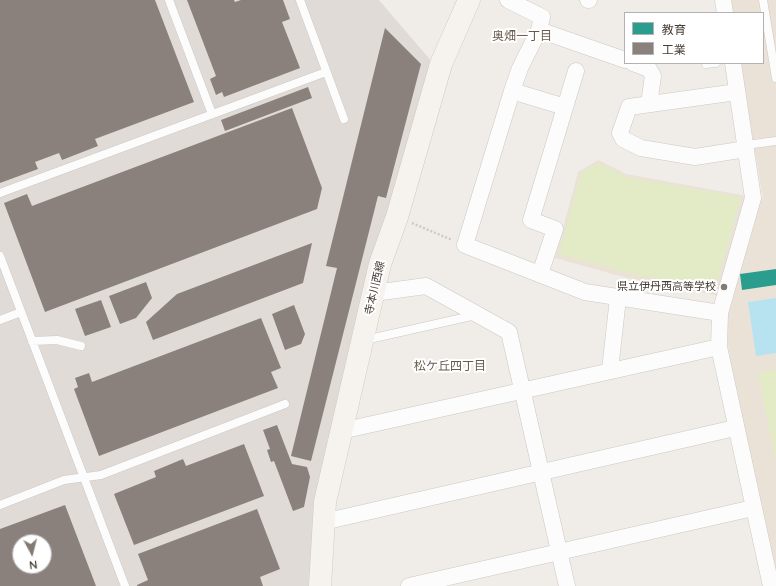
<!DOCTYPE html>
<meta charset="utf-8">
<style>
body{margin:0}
#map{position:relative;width:776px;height:586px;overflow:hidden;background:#f0ece8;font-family:Quicksand,"Noto Sans JP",sans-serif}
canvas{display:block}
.legend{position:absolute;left:624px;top:12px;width:140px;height:52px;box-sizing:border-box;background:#fff;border:1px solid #b5b1ae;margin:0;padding:5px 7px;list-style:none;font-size:12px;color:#463d34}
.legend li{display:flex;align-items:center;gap:8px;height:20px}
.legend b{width:20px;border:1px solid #b5b1ae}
.north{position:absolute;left:12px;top:534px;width:40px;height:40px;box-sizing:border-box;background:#fff;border:1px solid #b5b1ae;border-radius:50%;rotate:173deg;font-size:11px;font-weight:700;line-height:16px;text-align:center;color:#463d34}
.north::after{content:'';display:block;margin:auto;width:14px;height:18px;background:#827a73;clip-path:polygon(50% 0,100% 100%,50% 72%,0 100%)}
</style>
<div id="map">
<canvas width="776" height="586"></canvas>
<ul class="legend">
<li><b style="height:11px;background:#2a9d8f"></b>教育</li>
<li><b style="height:11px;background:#8a817c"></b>工業</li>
</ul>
<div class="north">N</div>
</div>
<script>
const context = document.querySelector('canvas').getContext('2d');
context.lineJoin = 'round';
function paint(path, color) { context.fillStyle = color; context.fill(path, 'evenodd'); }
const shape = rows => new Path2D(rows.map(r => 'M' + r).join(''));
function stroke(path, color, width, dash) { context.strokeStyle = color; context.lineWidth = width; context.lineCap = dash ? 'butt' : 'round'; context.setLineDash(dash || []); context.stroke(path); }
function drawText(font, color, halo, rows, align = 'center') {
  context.font = font + ' Quicksand,"Noto Sans JP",sans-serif'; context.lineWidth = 4; context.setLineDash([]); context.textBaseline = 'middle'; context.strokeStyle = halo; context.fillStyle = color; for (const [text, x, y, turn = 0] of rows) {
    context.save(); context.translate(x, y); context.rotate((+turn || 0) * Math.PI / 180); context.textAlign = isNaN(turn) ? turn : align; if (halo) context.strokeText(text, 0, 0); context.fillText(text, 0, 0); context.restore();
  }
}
paint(shape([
 [0,0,379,0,433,63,309,586,0,586],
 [20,542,44,542,44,566,20,566]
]), '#e0dbd6');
paint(shape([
 [729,0,776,0,776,581,731,373,725,316,719,296,627,278,555,258,578,172,598,160,626,174,763,199,740,63,763,63,763,13,731,13]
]), '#ebe2d7');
paint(shape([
 [599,163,626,177,741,197,715,290,640,276,559,254,581,172],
 [776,370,776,461,758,373]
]), '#e2ebc6');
paint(shape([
 [776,298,776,353,756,356,748,302]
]), '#b7e2f0');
paint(shape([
 [776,269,776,285,742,290,740,274]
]), '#2a9d8f');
paint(shape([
 [0,0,155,0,194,102,95,139,98,146,62,160,59,153,35,162,38,169,0,183],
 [187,0,234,0,235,2,241,0,283,0,290,19,282,22,300,68,224,97,222,92,216,95,210,79,216,76],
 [385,28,421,64,386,198,378,196,311,461,291,456,337,268,326,266],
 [308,87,312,98,225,131,221,120],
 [292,108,322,188,317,209,45,312,4,203,27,194,32,206],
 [312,243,303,283,153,340,146,322,177,294],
 [146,282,152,298,136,318,120,324,109,296],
 [101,300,111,327,85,336,75,309],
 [294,305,305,334,301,344,285,350,272,314],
 [261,318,281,368,271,372,278,388,99,456,74,389,78,387,75,378,89,373,92,382],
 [277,425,292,464,307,467,310,477,304,507,293,511,274,461,271,462,267,450,270,449,263,430],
 [244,444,264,496,134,545,114,494,156,477,154,471,183,459,186,466],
 [65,505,96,586,0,586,0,529],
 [20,542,44,542,44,566,20,566],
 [257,509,280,569,260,577,263,586,137,586,137,585,148,580,138,554]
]), '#8a817c');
const service = shape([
 [169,0,212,114],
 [300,0,344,119],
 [763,0,776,78],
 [706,64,716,63],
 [746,145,776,141],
 [0,193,326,72],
 [0,256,125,586],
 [0,320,21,312],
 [365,340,476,315],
 [32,341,57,340,81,346],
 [0,505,64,480,101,475,285,404]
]);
const minor = shape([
 [508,0,542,17,539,30,520,68,512,91,465,245,585,292,720,313],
 [588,0,589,0],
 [723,0,725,13],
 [539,30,625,60],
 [633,63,649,69,653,76,649,104],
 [733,63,753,198,720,313,719,347,771,586],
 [512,91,565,107],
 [737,92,629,107,620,133,623,139,641,148,695,157,746,149],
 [540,274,555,229,531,220,576,71],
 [374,293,426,286,509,332,567,586],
 [610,370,618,298],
 [341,431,719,347],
 [323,522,735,428],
 [409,586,753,508]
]);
const secondary = shape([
 [320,586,325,502,380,264,397,217,441,64,469,0]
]);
stroke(service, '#ccc8c4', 9);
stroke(minor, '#ccc8c4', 17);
stroke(secondary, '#d1cac0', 23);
stroke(shape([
 [412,223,452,240]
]), '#cecac7', 2.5, [2, 2]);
stroke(service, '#fdfcfc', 8);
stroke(minor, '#fdfcfc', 16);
stroke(secondary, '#f6f3ee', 22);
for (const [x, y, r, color] of [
 [724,287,4,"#827a73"]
]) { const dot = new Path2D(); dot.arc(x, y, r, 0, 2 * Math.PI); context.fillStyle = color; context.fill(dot); stroke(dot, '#fff', 1.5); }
drawText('11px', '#463d34', '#fff', [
 ["県立伊丹西高等学校",716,287]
], 'right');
drawText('11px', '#463d34', '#fff', [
 ["寺本川西線",375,288,-77]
]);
drawText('12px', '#6a594b', '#fff', [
 ["奥畑一丁目",522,36],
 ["松ケ丘四丁目",450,366]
]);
</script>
